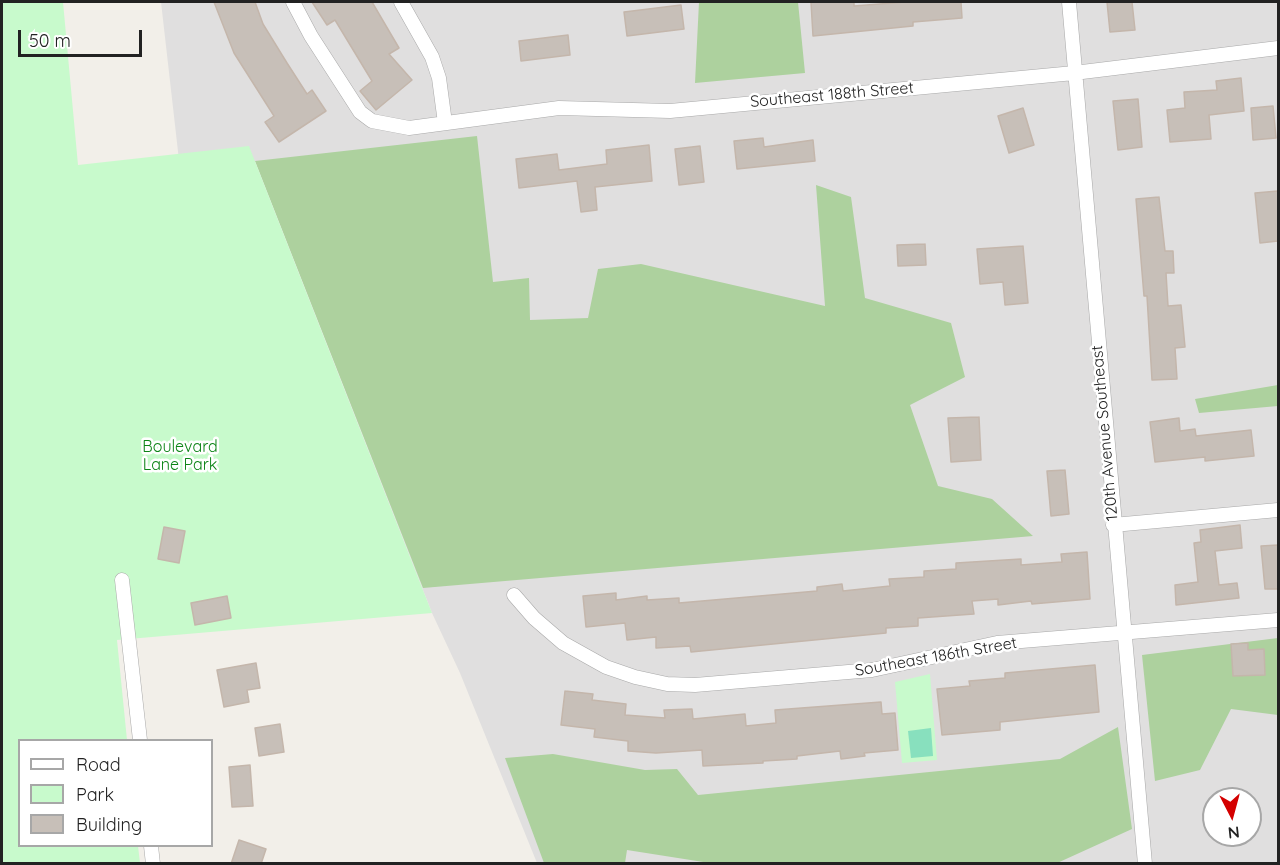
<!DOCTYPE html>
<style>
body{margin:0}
#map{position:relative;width:1280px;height:865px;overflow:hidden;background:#f2efe9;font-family:Quicksand,sans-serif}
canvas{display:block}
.frame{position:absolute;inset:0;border:3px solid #222;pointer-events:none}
.legend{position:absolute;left:18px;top:739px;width:195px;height:108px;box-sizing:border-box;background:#fff;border:2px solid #a7a7a7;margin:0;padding:8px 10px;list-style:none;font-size:18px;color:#222}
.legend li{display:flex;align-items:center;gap:12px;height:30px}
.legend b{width:30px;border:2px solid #a7a7a7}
.north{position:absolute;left:1202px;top:787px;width:60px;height:60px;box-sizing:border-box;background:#fff;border:2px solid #a7a7a7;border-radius:50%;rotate:174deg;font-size:16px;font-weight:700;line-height:24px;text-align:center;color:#222}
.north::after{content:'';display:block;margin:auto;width:21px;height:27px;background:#d40000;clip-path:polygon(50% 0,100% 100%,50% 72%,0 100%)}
.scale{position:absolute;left:18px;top:30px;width:124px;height:27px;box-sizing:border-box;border:3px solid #222;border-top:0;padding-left:8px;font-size:18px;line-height:21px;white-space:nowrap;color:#222;-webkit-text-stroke:4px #fff;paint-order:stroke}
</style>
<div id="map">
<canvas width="1280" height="865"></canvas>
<div class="frame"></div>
<ul class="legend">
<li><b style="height:8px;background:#fff"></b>Road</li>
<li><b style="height:16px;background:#c8facc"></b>Park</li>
<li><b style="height:16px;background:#c7bfb8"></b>Building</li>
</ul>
<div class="north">N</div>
<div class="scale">50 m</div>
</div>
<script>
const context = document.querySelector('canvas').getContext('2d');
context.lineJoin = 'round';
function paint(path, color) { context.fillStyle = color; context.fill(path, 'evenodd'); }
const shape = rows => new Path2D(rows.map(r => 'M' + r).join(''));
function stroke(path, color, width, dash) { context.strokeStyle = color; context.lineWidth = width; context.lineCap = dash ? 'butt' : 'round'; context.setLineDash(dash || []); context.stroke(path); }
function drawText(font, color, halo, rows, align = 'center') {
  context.font = font + ' Quicksand,sans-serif'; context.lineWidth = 5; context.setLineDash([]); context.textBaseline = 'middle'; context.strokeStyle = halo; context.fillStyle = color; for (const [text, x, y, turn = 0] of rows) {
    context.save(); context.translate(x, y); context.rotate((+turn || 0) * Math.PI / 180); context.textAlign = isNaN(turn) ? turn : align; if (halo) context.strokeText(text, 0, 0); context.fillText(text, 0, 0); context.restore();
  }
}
paint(shape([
 [161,2,1278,2,1278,863,537,863,460,673,432,613,255,161,180,169],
 [1214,799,1250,799,1250,835,1214,835]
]), '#e0dfdf');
paint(shape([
 [699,2,798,2,805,73,695,83],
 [477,136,493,282,529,278,530,320,588,318,598,269,641,264,825,306,816,185,851,197,865,298,951,323,965,377,910,405,938,486,992,499,1033,536,423,588,255,161],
 [1278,385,1278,406,1199,413,1195,399],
 [1278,638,1278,715,1231,709,1200,770,1155,781,1142,655],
 [1118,727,1132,829,1055,864,716,864,627,850,625,863,544,863,505,758,553,754,645,770,677,769,698,795,1060,759]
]), '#add19e');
paint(shape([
 [2,2,63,2,78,165,249,146,432,613,117,640,127,740,20,740,20,846,138,846,140,863,2,864],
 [930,674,937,760,902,763,895,682]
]), '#c8facc');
paint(shape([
 [931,728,933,756,911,758,908,731]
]), '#88e0be');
const building = shape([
 [214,2,255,2,263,24,287,63,307,94,312,90,326,111,279,142,265,122,274,116,234,53,214,2],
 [312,2,372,2,399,48,389,54,412,80,376,110,360,91,372,81,335,20,327,25,312,2],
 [811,2,854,2,854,6,905,2,961,2,962,18,913,22,913,26,813,36,811,2],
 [1107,2,1132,2,1135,30,1110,32,1107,2],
 [681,5,684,29,627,36,624,12,681,5],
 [568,35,570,55,521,61,519,41,568,35],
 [1241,78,1244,111,1209,115,1211,139,1170,142,1167,110,1185,108,1184,92,1217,90,1216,81,1241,78],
 [1138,99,1142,147,1118,150,1113,101,1138,99],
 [1273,106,1276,138,1253,140,1251,108,1273,106],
 [1023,108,1034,145,1009,153,998,116,1023,108],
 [763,138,764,147,813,140,815,161,737,169,734,141,763,138],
 [649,145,652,181,595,187,597,210,581,212,577,181,519,188,516,159,557,154,559,170,607,164,606,150,649,145],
 [700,146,704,182,679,185,675,149,700,146],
 [1278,191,1278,241,1260,243,1255,193,1278,191],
 [1159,197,1165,251,1173,251,1174,273,1166,273,1168,306,1181,305,1185,347,1175,348,1177,379,1152,380,1147,296,1144,296,1136,199,1159,197],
 [925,244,926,265,898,266,897,245,925,244],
 [1023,246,1028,303,1005,305,1003,282,980,284,977,249,1023,246],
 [979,417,981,460,951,462,948,418,979,417],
 [1179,418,1180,431,1195,429,1196,436,1251,430,1254,456,1205,461,1205,457,1155,462,1150,422,1179,418],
 [1065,470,1069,514,1051,516,1047,471,1065,470],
 [1240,525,1242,548,1215,551,1219,585,1237,583,1239,598,1176,605,1175,585,1198,582,1194,543,1201,542,1200,530,1240,525],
 [164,527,185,531,179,563,158,559,164,527],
 [1278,545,1278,589,1265,589,1261,546,1278,545],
 [1087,552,1090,599,1032,604,1031,601,998,605,998,599,972,601,974,614,918,618,918,626,886,628,886,633,691,652,690,646,656,648,656,637,627,640,625,623,586,627,583,596,616,593,616,600,647,596,647,600,679,598,679,603,817,591,817,587,842,584,843,591,890,586,889,579,924,577,924,571,956,569,956,563,1021,559,1021,565,1062,562,1061,554,1087,552],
 [227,596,231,618,195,625,191,603,227,596],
 [1248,643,1248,650,1264,649,1265,675,1233,676,1231,644,1248,643],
 [256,663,260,688,247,690,249,702,224,707,217,670,256,663],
 [1095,665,1099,712,1000,722,1000,730,942,735,937,689,970,686,969,681,1005,678,1005,673,1095,665],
 [565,691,593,694,592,700,626,704,625,715,665,718,664,710,692,709,693,719,745,714,746,726,776,723,775,710,881,702,882,714,895,713,898,750,864,753,865,756,841,759,840,751,797,756,797,759,763,761,763,763,703,766,702,750,656,753,628,751,628,741,594,737,595,729,561,725,565,691],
 [280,724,284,752,259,756,255,728,280,724],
 [250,765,253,806,232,807,229,767,250,765],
 [239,840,266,849,261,864,231,864,239,840]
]);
paint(building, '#c7bfb8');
stroke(building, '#c4b6ab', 1.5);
const minor = shape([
 [293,2,311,36,360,112,372,121,409,128,559,108,670,111,1074,73,1278,48],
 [401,2,432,57,439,78,445,123],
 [1069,2,1145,864],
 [1113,525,1278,510],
 [122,580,140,740],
 [514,595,534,618,563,643,606,667,635,677,667,684,695,685,872,670,997,643,1278,620],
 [151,846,153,864]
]);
stroke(minor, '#a9a9a9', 15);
stroke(minor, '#fff', 14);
drawText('16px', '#222', '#fff', [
 ["Southeast 188th Street",832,95,-5],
 ["120th Avenue Southeast",1105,433,-95],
 ["Southeast 186th Street",936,657,-10]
]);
drawText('16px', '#0c8416', '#fff', [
 ["Boulevard",180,447],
 ["Lane Park",180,465]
]);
</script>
